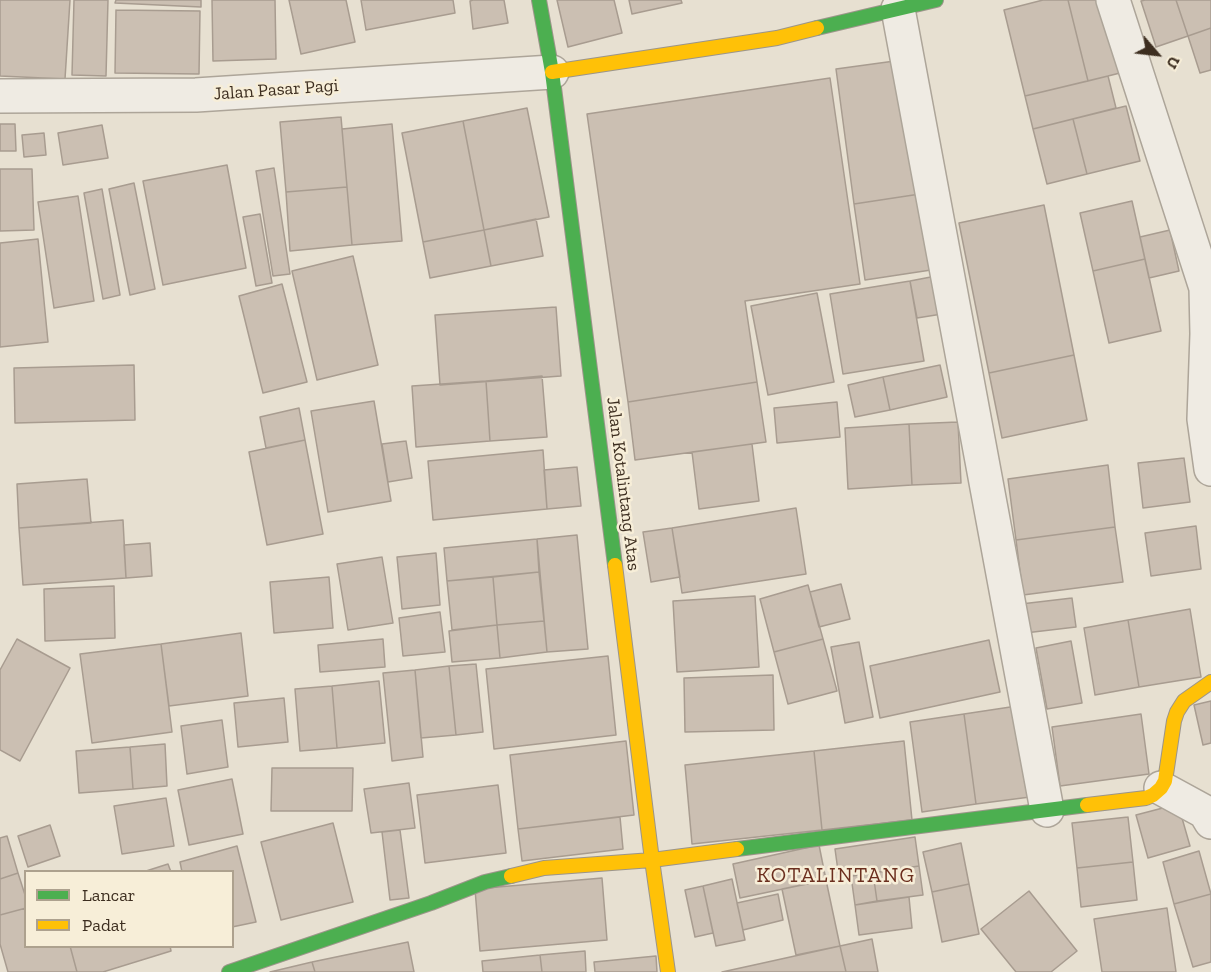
<!DOCTYPE html>
<style>
body{margin:0}
#map{position:relative;width:1211px;height:972px;overflow:hidden;background:#e7e0d1;font-family:"Zilla Slab",serif}
canvas{display:block}
.legend{position:absolute;left:24px;top:870px;width:210px;height:78px;box-sizing:border-box;background:#f7eed8;border:2px solid #ada18e;margin:0;padding:8px 10px;list-style:none;font-size:18px;color:#3d2e20}
.legend li{display:flex;align-items:center;gap:12px;height:30px}
.legend b{width:30px;border:2px solid #ada18e}
.north{position:absolute;left:1127px;top:24px;width:60px;height:60px;-webkit-text-stroke:4px #f7eed8;paint-order:stroke;rotate:118deg;font-size:16px;font-weight:700;line-height:24px;text-align:center;color:#3d2e20}
.north::after{content:'';display:block;margin:auto;width:21px;height:27px;background:#3d2e20;clip-path:polygon(50% 0,100% 100%,50% 72%,0 100%)}
</style>
<div id="map">
<canvas width="1211" height="972"></canvas>
<ul class="legend">
<li><b style="height:8px;background:#4caf50"></b>Lancar</li>
<li><b style="height:8px;background:#ffc107"></b>Padat</li>
</ul>
<div class="north">U</div>
</div>
<script>
const context = document.querySelector('canvas').getContext('2d');
context.lineJoin = 'round';
function paint(path, color) { context.fillStyle = color; context.fill(path, 'evenodd'); }
const shape = rows => new Path2D(rows.map(r => 'M' + r).join(''));
function stroke(path, color, width, dash) { context.strokeStyle = color; context.lineWidth = width; context.lineCap = dash ? 'butt' : 'round'; context.setLineDash(dash || []); context.stroke(path); }
function drawText(font, color, halo, rows, align = 'center') {
  context.font = font + ' "Zilla Slab",serif'; context.lineWidth = 5; context.setLineDash([]); context.textBaseline = 'middle'; context.strokeStyle = halo; context.fillStyle = color; for (const [text, x, y, turn = 0] of rows) {
    context.save(); context.translate(x, y); context.rotate((+turn || 0) * Math.PI / 180); context.textAlign = isNaN(turn) ? turn : align; if (halo) context.strokeText(text, 0, 0); context.fillText(text, 0, 0); context.restore();
  }
}
const building = shape([
 [0,0,70,0,65,79,0,76,0,0],
 [74,0,108,0,106,76,72,75,74,0],
 [116,0,201,0,201,7,115,3,116,0],
 [212,0,275,0,276,59,213,61,212,0],
 [289,0,346,0,355,42,301,54,289,0],
 [361,0,453,0,455,13,366,30,361,0],
 [473,0,504,0,508,23,473,29,470,1,473,0],
 [557,0,614,0,622,33,568,47,557,0],
 [629,0,681,0,682,3,632,14,629,0],
 [1043,0,1068,0,1088,81,1025,96,1004,10,1043,0],
 [1068,0,1102,0,1120,73,1088,81,1068,0],
 [1145,0,1176,0,1188,36,1156,47,1141,1,1145,0],
 [1176,0,1211,0,1211,28,1188,36,1176,0],
 [116,10,200,11,199,74,115,73,116,10],
 [1211,28,1211,70,1200,73,1188,36,1211,28],
 [902,60,920,194,854,204,836,69,902,60],
 [1108,76,1116,108,1033,129,1025,96,1108,76],
 [830,78,860,284,745,301,757,382,628,402,587,114,830,78],
 [1126,106,1140,161,1087,174,1073,119,1126,106],
 [527,108,549,217,484,230,463,121,527,108],
 [341,117,347,187,286,192,280,122,341,117],
 [1073,119,1087,174,1047,184,1033,129,1073,119],
 [463,121,484,230,423,242,402,133,463,121],
 [0,124,15,124,16,151,0,151,0,124],
 [392,124,402,241,352,245,342,129,392,124],
 [102,125,108,158,63,165,58,133,102,125],
 [44,133,46,155,24,157,22,135,44,133],
 [227,165,246,268,163,285,143,181,227,165],
 [274,168,290,274,273,276,256,171,274,168],
 [0,169,32,169,34,230,0,231,0,169],
 [134,183,155,289,130,295,109,189,134,183],
 [347,187,352,245,290,251,286,192,347,187],
 [102,189,120,295,103,299,84,193,102,189],
 [920,194,931,270,865,280,854,204,920,194],
 [78,196,94,301,54,308,38,202,78,196],
 [1132,201,1145,259,1093,271,1080,213,1132,201],
 [1044,205,1074,355,989,373,959,223,1044,205],
 [260,214,272,283,256,286,243,217,260,214],
 [536,219,543,256,491,266,484,230,536,219],
 [484,230,491,266,430,278,423,242,484,230],
 [1170,230,1179,271,1149,278,1140,237,1170,230],
 [38,239,48,342,0,347,0,243,38,239],
 [353,256,378,365,317,380,292,271,353,256],
 [1145,259,1161,331,1109,343,1093,271,1145,259],
 [936,276,942,314,917,318,910,281,936,276],
 [910,281,924,361,843,374,830,294,910,281],
 [282,284,307,382,263,393,239,296,282,284],
 [817,293,834,382,768,395,751,306,817,293],
 [556,307,561,376,440,385,435,315,556,307],
 [1074,355,1087,420,1002,438,989,373,1074,355],
 [134,365,135,420,15,423,14,368,134,365],
 [940,365,947,397,890,410,883,377,940,365],
 [542,376,547,437,490,441,486,381,542,376],
 [883,377,890,410,855,417,848,385,883,377],
 [486,381,490,441,416,447,412,386,486,381],
 [757,382,766,442,635,460,628,402,757,382],
 [374,401,391,501,328,512,311,411,374,401],
 [837,402,840,437,777,443,774,408,837,402],
 [299,408,305,440,266,448,260,417,299,408],
 [958,422,961,483,912,485,909,424,958,422],
 [909,424,912,485,848,489,845,428,909,424],
 [305,440,323,534,267,545,249,452,305,440],
 [406,441,412,478,388,482,382,444,406,441],
 [752,444,759,501,699,509,692,452,752,444],
 [543,450,547,509,433,520,428,461,543,450],
 [1184,458,1190,502,1143,508,1138,463,1184,458],
 [1108,465,1115,527,1016,540,1008,479,1108,465],
 [577,467,581,506,547,509,544,470,577,467],
 [87,479,91,523,19,528,17,484,87,479],
 [796,508,806,574,682,593,672,528,796,508],
 [123,520,126,578,23,585,19,528,123,520],
 [1196,526,1201,569,1151,576,1145,533,1196,526],
 [1115,527,1123,582,1023,595,1016,540,1115,527],
 [672,528,680,577,651,582,643,532,672,528],
 [577,535,588,649,547,652,537,539,577,535],
 [537,539,539,572,447,581,444,548,537,539],
 [150,543,152,576,126,578,124,545,150,543],
 [436,553,440,605,402,609,397,557,436,553],
 [382,557,393,623,348,630,337,564,382,557],
 [539,572,544,621,497,625,493,577,539,572],
 [329,577,333,628,274,633,270,582,329,577],
 [493,577,497,625,452,630,447,581,493,577],
 [841,584,850,619,819,627,810,592,841,584],
 [808,585,823,639,774,652,760,599,808,585],
 [114,586,115,638,45,641,44,589,114,586],
 [755,596,759,667,677,672,673,601,755,596],
 [1072,598,1076,627,1025,633,1021,604,1072,598],
 [1190,609,1201,677,1139,687,1128,620,1190,609],
 [440,612,445,652,403,656,399,618,440,612],
 [1128,620,1139,687,1095,695,1084,628,1128,620],
 [544,621,547,652,500,658,497,625,544,621],
 [497,625,500,658,452,662,449,631,497,625],
 [241,633,248,696,169,706,161,644,241,633],
 [17,639,70,668,20,761,0,750,0,670,17,639],
 [383,639,385,667,320,672,318,645,383,639],
 [823,639,837,691,788,704,774,652,823,639],
 [989,640,1000,692,880,718,870,666,989,640],
 [1071,641,1082,703,1047,709,1036,648,1071,641],
 [859,642,873,717,845,723,831,647,859,642],
 [161,644,172,732,92,743,80,654,161,644],
 [608,656,616,735,494,749,486,669,608,656],
 [476,664,483,732,456,735,449,666,476,664],
 [449,666,456,735,421,738,415,670,449,666],
 [415,670,423,757,392,761,383,673,415,670],
 [773,675,774,730,685,732,684,678,773,675],
 [379,681,385,743,337,748,332,686,379,681],
 [332,686,337,748,300,751,295,689,332,686],
 [284,698,288,742,238,747,234,703,284,698],
 [1211,701,1211,743,1203,745,1194,705,1211,701],
 [1017,706,1030,797,976,804,964,714,1017,706],
 [964,714,976,804,922,812,910,722,964,714],
 [1141,714,1149,774,1060,786,1052,727,1141,714],
 [222,720,228,767,187,774,181,726,222,720],
 [626,741,634,815,518,829,510,755,626,741],
 [904,741,912,820,822,830,814,751,904,741],
 [165,744,167,786,133,789,130,747,165,744],
 [130,747,133,789,79,793,76,751,130,747],
 [814,751,822,830,692,844,685,765,814,751],
 [272,768,353,768,352,811,271,811,272,768],
 [232,779,243,834,189,845,178,790,232,779],
 [409,783,415,828,371,833,364,789,409,783],
 [498,785,506,853,425,863,417,795,498,785],
 [166,798,174,846,122,854,114,806,166,798],
 [1178,804,1190,846,1148,858,1136,815,1178,804],
 [620,817,623,849,522,861,518,829,620,817],
 [1128,817,1133,862,1077,868,1072,823,1128,817],
 [333,823,353,902,281,920,261,842,333,823],
 [50,825,60,856,28,867,18,836,50,825],
 [400,830,409,898,390,900,382,832,400,830],
 [7,836,18,873,0,879,0,838,7,836],
 [915,837,919,866,839,878,835,849,915,837],
 [961,843,969,884,932,892,923,852,961,843],
 [819,845,826,880,740,898,733,864,819,845],
 [237,846,256,922,232,927,232,872,182,872,180,862,237,846],
 [1199,851,1211,894,1174,904,1163,862,1199,851],
 [1133,862,1137,900,1081,907,1077,868,1133,862],
 [168,864,171,872,143,872,168,864],
 [919,866,923,895,877,901,873,873,919,866],
 [18,873,26,898,26,908,0,915,0,879,18,873],
 [873,873,877,901,855,905,851,876,873,873],
 [602,878,607,940,480,951,475,889,602,878],
 [732,879,745,940,716,946,703,886,732,879],
 [826,880,840,946,796,955,782,889,826,880],
 [969,884,979,934,942,942,932,892,969,884],
 [703,886,713,933,695,937,685,890,703,886],
 [1029,891,1077,951,1051,972,1016,972,981,929,1029,891],
 [778,894,783,920,743,930,737,903,778,894],
 [1211,894,1211,962,1193,967,1174,904,1211,894],
 [909,897,912,928,859,935,855,905,909,897],
 [26,908,26,946,70,946,77,972,8,972,0,944,0,915,26,908],
 [1167,908,1176,972,1102,972,1094,919,1167,908],
 [872,939,878,972,846,972,840,946,872,939],
 [408,942,414,972,315,972,312,962,408,942],
 [70,946,170,946,171,951,103,972,77,972,70,946],
 [840,946,846,972,722,972,754,965,840,946],
 [585,951,586,972,542,972,540,955,585,951],
 [540,955,542,972,483,972,482,961,540,955],
 [656,956,657,972,595,972,594,962,656,956],
 [312,962,315,972,270,972,312,962]
]);
paint(building, '#cbbfb2');
stroke(building, '#a89c90', 1.5);
const street = shape([
 [1113,0,1206,288,1207,334,1204,419,1211,469],
 [898,9,1047,810],
 [0,96,196,95,552,72],
 [1161,788,1205,812,1211,822]
]);
const fast = shape([
 [539,0,552,72,615,565],
 [817,28,936,0],
 [737,849,1087,805],
 [229,972,431,903,485,882,511,876]
]);
const slow = shape([
 [552,72,777,38,817,28],
 [615,565,652,860,668,972],
 [1087,805,1146,798,1153,795,1161,788,1165,781,1174,721,1177,712,1184,701,1211,682],
 [511,876,544,868,652,860,737,849]
]);
stroke(street, '#ada599', 36);
stroke(fast, '#9c958a', 16);
stroke(slow, '#9c958a', 16);
stroke(street, '#efebe3', 33);
stroke(fast, '#4caf50', 14);
stroke(slow, '#ffc107', 14);
drawText('18px', '#3d2e20', '#f7eed8', [
 ["Jalan Pasar Pagi",276,90,-4],
 ["Jalan Kotalintang Atas",623,484,83]
]);
context.letterSpacing = '1.5px';
drawText('21px', '#6b2e1e', '#f7eed8', [
 ["KOTALINTANG",836,876]
]);
context.letterSpacing = '0px';
</script>
